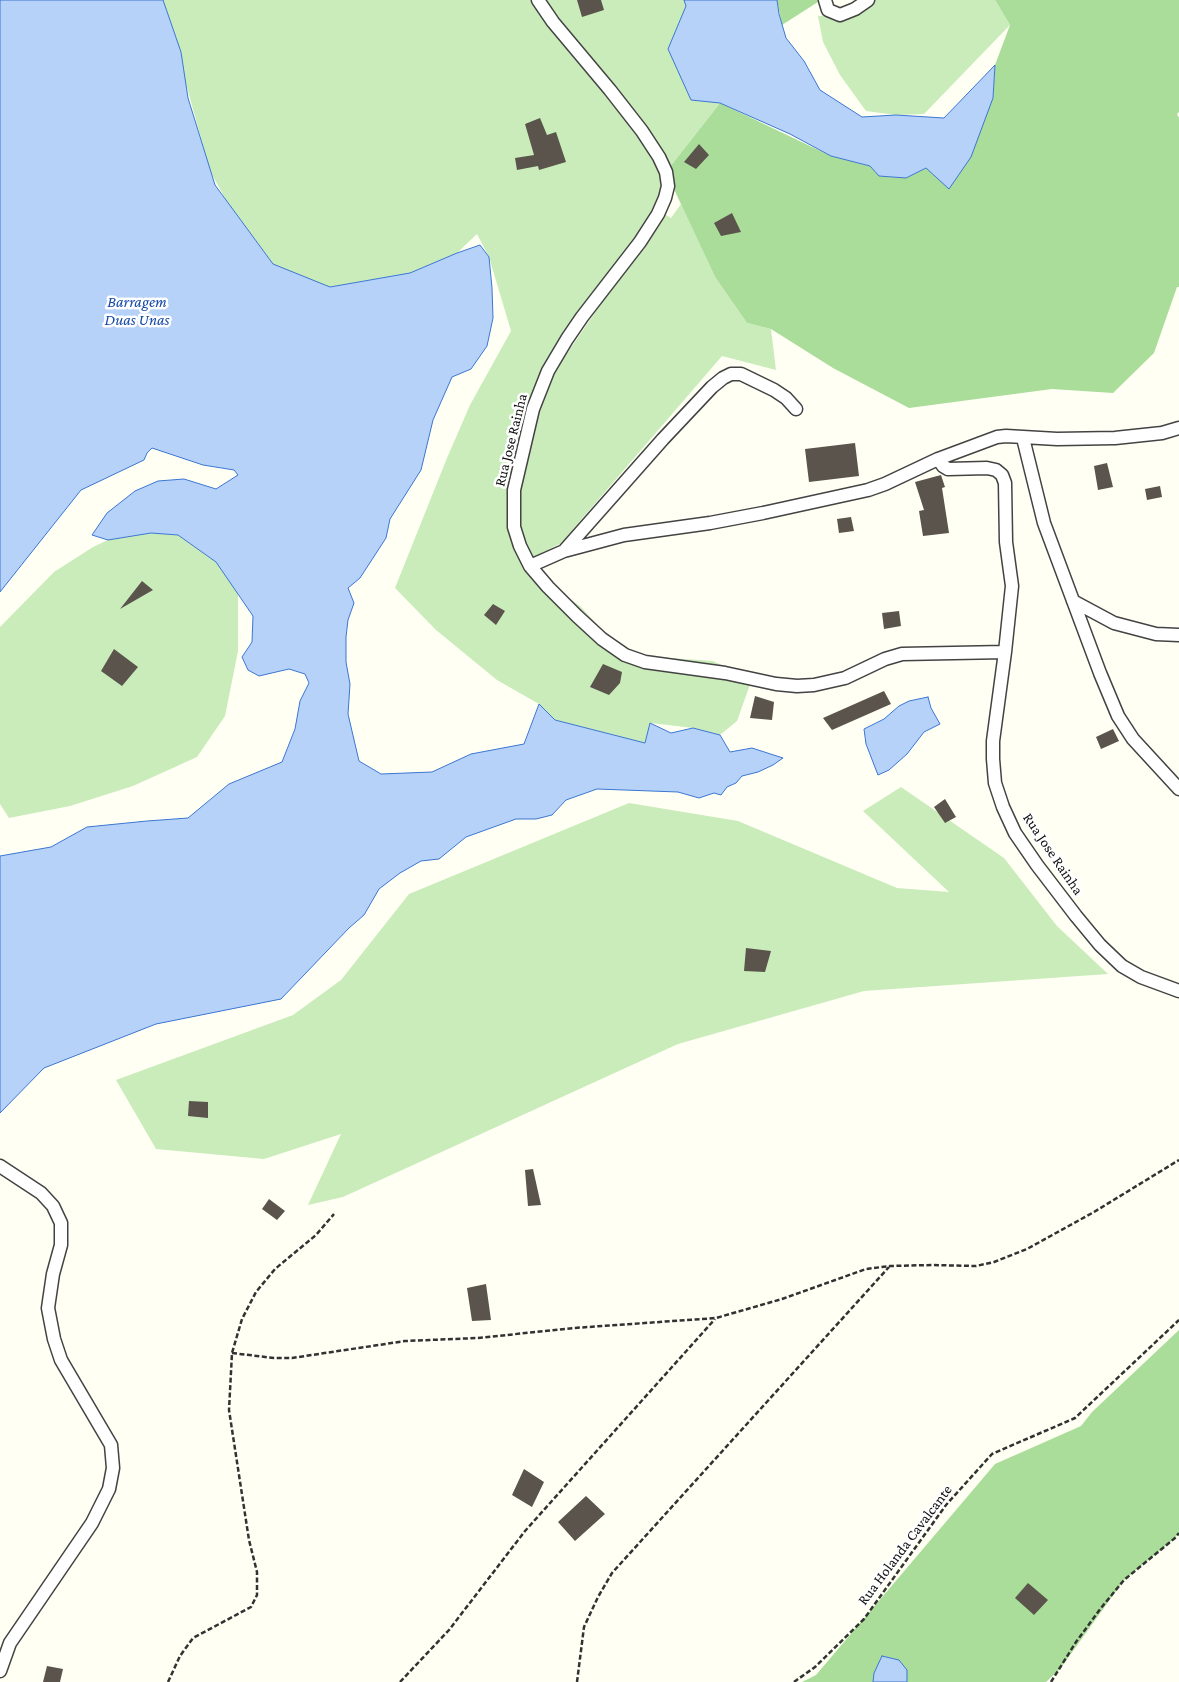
<!DOCTYPE html>
<style>
body{margin:0}
canvas{display:block;background:#fffff4}
</style>
<canvas width="1179" height="1682"></canvas>
<script>
const context = document.querySelector('canvas').getContext('2d');
context.lineJoin = 'round';
function paint(path, color) { context.fillStyle = color; context.fill(path, 'evenodd'); }
const shape = rows => new Path2D(rows.map(r => 'M' + r).join(''));
function stroke(path, color, width, dash) { context.strokeStyle = color; context.lineWidth = width; context.lineCap = dash ? 'butt' : 'round'; context.setLineDash(dash || []); context.stroke(path); }
function drawText(font, color, halo, rows, align = 'center') {
  context.font = font + ' "Crimson Pro",serif'; context.lineWidth = 5; context.setLineDash([]); context.textBaseline = 'middle'; context.strokeStyle = halo; context.fillStyle = color; for (const [text, x, y, turn = 0] of rows) {
    context.save(); context.translate(x, y); context.rotate((+turn || 0) * Math.PI / 180); context.textAlign = isNaN(turn) ? turn : align; if (halo) context.strokeText(text, 0, 0); context.fillText(text, 0, 0); context.restore();
  }
}
paint(shape([
 [163,0,684,0,686,6,668,49,720,103,666,172,658,214,582,317,555,371,663,213,671,218,681,204,715,277,747,323,771,329,776,370,722,356,561,543,528,561,538,576,580,606,625,655,713,661,752,679,737,721,720,735,693,728,651,723,645,743,555,720,539,704,497,680,436,630,395,588,447,458,470,405,511,331,489,257,477,234,457,253,410,273,329,287,273,264,226,200,210,171,185,80,181,52],
 [868,0,995,0,1010,25,924,114,896,115,866,111,840,75,823,42,818,16,840,15],
 [151,533,178,535,216,562,238,593,238,651,225,716,197,757,133,786,70,806,9,818,0,804,0,627,54,572,93,547,108,540],
 [901,787,1004,858,1057,926,1108,974,864,991,678,1044,343,1197,308,1205,341,1134,264,1159,156,1149,116,1080,293,1015,341,980,409,894,629,803,738,821,897,888,949,892,863,811]
]), '#caecbb');
paint(shape([
 [777,0,821,0,782,25],
 [995,0,1179,0,1179,112,1177,114,1179,118,1179,287,1177,287,1154,353,1113,393,1052,389,909,408,833,368,771,329,747,323,715,277,666,172,720,103,831,156,870,166,879,176,906,178,926,168,993,98,995,65,1010,25],
 [1179,1330,1179,1532,1175,1538,1124,1580,1060,1669,1046,1682,802,1682,816,1675,995,1464,1081,1426,1092,1412]
]), '#aadd9a');
const water = shape([
 [0,0,163,0,181,52,188,98,215,185,273,264,330,287,410,273,457,253,480,245,489,257,492,288,493,318,487,346,471,369,452,377,433,420,421,470,390,519,386,538,360,578,348,588,354,603,348,620,346,637,346,662,350,684,348,714,359,761,381,774,432,772,471,754,524,744,539,704,555,720,645,743,650,723,671,733,693,728,720,735,730,752,752,748,783,758,773,765,758,772,742,776,736,783,727,787,721,795,714,793,699,798,678,792,597,789,566,800,552,815,536,819,516,819,466,837,439,859,421,861,400,873,379,889,364,915,349,928,281,999,156,1024,44,1068,0,1113,0,856,51,847,87,827,147,821,188,818,229,784,282,762,295,729,300,701,309,683,305,674,289,669,259,676,248,670,242,657,252,642,253,616,216,562,178,535,151,533,108,540,92,535,107,513,135,491,158,481,184,479,216,489,238,475,234,470,203,465,152,448,147,453,144,460,81,490,0,592,0,0],
 [684,0,777,0,779,14,786,38,804,61,820,90,862,117,896,115,944,118,995,65,993,98,971,157,949,189,926,168,906,178,879,176,870,166,831,156,790,134,720,103,691,100,668,49,686,6,684,0],
 [928,697,931,708,940,724,924,732,907,754,889,770,878,775,866,744,864,729,884,719,899,706,909,701,928,697],
 [882,1656,899,1660,907,1670,907,1682,873,1682,874,1673,882,1656]
]);
paint(water, '#b6d2f8');
stroke(water, '#3b76d2', 1);
paint(shape([
 [577,0,601,0,604,10,582,17],
 [540,118,547,135,556,132,566,162,539,170,538,166,517,170,515,158,534,155,525,124],
 [699,144,709,155,696,169,684,162],
 [732,213,741,232,721,236,714,223],
 [855,443,859,476,809,482,805,449],
 [1107,463,1113,487,1098,490,1094,466],
 [941,475,945,487,942,488,949,533,923,536,919,511,924,510,915,482],
 [1160,486,1162,497,1147,500,1145,489],
 [851,517,854,531,839,533,837,519],
 [142,581,153,590,120,609],
 [493,604,505,611,496,625,484,615],
 [899,611,901,626,884,629,882,613],
 [114,649,138,667,122,686,101,671],
 [603,664,622,672,620,683,609,695,590,687],
 [884,691,891,704,832,730,823,718],
 [755,696,774,702,772,720,750,718],
 [1113,729,1119,741,1101,749,1096,737],
 [945,799,956,817,945,823,934,807],
 [746,948,771,951,765,972,744,971],
 [189,1101,208,1102,208,1118,188,1116],
 [533,1169,541,1205,528,1206,525,1170],
 [269,1199,285,1211,277,1220,262,1209],
 [486,1284,491,1320,472,1321,467,1288],
 [524,1469,544,1482,532,1507,512,1495],
 [586,1496,605,1514,575,1541,558,1522],
 [1028,1583,1048,1600,1034,1615,1015,1598],
 [47,1666,63,1669,60,1682,43,1682]
]), '#5a544c');
const street = shape([
 [538,0,553,22,610,90,642,131,659,157,666,172,668,186,665,198,658,214,640,242,582,317,567,339,548,371,533,409,514,490,514,527,520,546,530,566,548,587,577,616,602,639,625,655,645,662,725,673,776,684,797,686,814,685,845,678,885,659,902,654,1005,652],
 [825,0,828,10,840,15,855,9,868,0],
 [1023,438,1044,523,1100,673,1118,716,1133,739,1179,789],
 [938,459,943,466,948,469,987,468,996,470,1002,475,1005,483,1006,542,1012,586,1005,652,993,741,993,759,995,783,1003,807,1015,833,1037,865,1076,916,1100,945,1122,966,1141,977,1179,991],
 [564,551,624,535,710,523,763,513,868,490,885,484,938,459,997,437,1006,436,1057,439,1115,438,1162,433,1179,428],
 [530,566,564,551,663,439,712,387,723,378,731,374,741,374,774,390,786,398,796,409],
 [1073,601,1114,623,1156,634,1179,635],
 [0,1166,41,1193,53,1206,61,1223,61,1245,53,1274,48,1308,54,1339,61,1360,111,1445,113,1468,109,1489,92,1523,10,1643,0,1671]
]);
stroke(street, '#434343', 15);
stroke(shape([
 [232,1353,274,1358,292,1358,405,1341,478,1338,574,1328,716,1318,782,1299,866,1269,890,1266,932,1265,976,1266,994,1262,1027,1249,1094,1212,1179,1160],
 [168,1682,180,1656,193,1638,251,1607,257,1595,257,1572,249,1540,229,1410,232,1353,242,1319,256,1292,275,1269,316,1235,334,1214],
 [400,1682,449,1630,525,1531,715,1319],
 [577,1682,584,1627,598,1597,612,1573,889,1267],
 [794,1682,815,1667,864,1619,946,1505,992,1454,1075,1418,1179,1320],
 [1051,1682,1076,1642,1101,1608,1124,1580,1175,1538,1179,1533]
]), '#323232', 2.5, [5, 2.5]);
stroke(street, '#fff', 12);
drawText('15px', '#101010', '#fff', [
 ["Rua Jose Rainha",511,440,-76],
 ["Rua Jose Rainha",1053,854,56],
 ["Rua Holanda Cavalcante",905,1545,-53]
]);
drawText('italic 16px', '#1449a8', '#fff', [
 ["Barragem",137,302],
 ["Duas Unas",137,320]
]);
</script>
